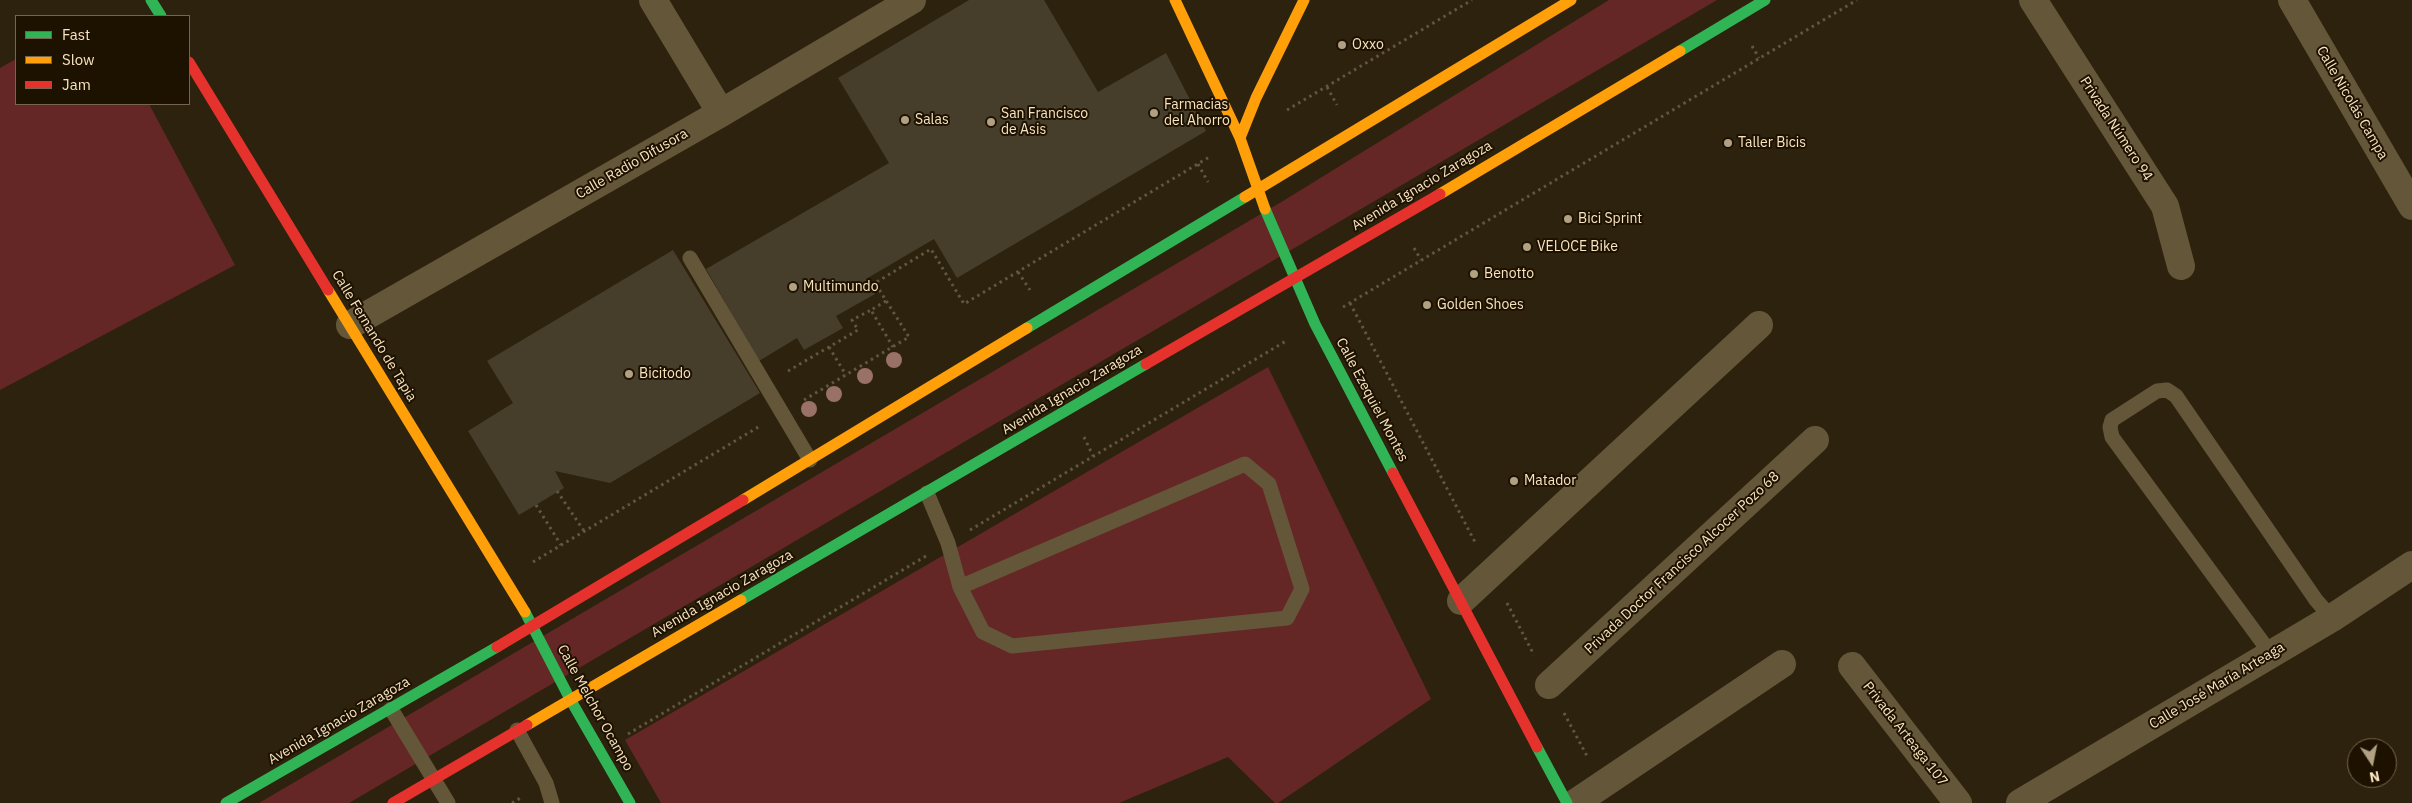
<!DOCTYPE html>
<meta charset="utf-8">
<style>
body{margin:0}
#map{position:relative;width:2412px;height:803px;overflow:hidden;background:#2d220d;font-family:"IBM Plex Sans",sans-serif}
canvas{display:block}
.legend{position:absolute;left:15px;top:15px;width:175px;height:90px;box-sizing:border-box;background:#1d1100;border:1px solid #75654d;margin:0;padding:6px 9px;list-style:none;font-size:15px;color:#f8e4c0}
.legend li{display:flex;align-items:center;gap:10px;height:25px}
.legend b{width:25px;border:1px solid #75654d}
.north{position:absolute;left:2347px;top:738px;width:50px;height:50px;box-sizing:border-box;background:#1d1100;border:1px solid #75654d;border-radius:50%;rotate:169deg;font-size:14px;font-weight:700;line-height:20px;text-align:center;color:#f8e4c0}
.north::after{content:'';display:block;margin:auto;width:18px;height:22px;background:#b1a081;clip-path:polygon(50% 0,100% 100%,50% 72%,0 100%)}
</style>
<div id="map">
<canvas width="2412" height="803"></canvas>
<ul class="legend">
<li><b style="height:6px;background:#30b455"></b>Fast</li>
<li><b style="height:6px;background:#ff9f0a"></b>Slow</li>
<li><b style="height:6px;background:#e5322d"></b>Jam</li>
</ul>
<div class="north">N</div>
</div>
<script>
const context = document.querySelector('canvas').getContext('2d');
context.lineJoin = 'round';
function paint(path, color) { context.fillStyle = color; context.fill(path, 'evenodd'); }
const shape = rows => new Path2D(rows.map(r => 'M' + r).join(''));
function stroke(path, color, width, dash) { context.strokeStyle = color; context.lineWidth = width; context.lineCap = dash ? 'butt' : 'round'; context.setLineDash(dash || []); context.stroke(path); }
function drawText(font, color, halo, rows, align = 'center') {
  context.font = font + ' "IBM Plex Sans",sans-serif'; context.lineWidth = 4; context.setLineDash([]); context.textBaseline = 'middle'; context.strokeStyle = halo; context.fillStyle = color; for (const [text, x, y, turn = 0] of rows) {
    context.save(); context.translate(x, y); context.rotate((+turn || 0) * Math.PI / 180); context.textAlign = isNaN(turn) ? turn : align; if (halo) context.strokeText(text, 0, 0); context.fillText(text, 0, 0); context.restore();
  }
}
paint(shape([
 [1609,0,1717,0,349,803,259,803,1283,201],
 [16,59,16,104,149,104,235,265,0,390,0,68],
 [1268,367,1431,699,1278,803,1275,803,1228,757,1119,803,661,803,625,740]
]), '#652725');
paint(shape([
 [969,0,1044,0,1098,92,1166,53,1206,131,957,278,934,239,866,279,875,294,836,316,843,328,804,350,797,338,759,361,706,269,889,163,838,78],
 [673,250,760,393,610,483,555,471,564,488,519,515,468,431,513,403,487,361]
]), '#463e2b');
stroke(shape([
 [1752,46,1759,58],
 [1327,87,1337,105],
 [1287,110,1472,0],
 [1198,164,1208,182],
 [1414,248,1421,260],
 [1018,272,1030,290],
 [886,301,871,310,893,347],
 [1350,303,1476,544],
 [1343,307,1857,0],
 [829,347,846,375],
 [788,371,858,330,852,320,871,310],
 [804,400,909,337,875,283,931,249,964,304,1211,156],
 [1084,437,1093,456],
 [557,491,584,531],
 [536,505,561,545],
 [970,530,1286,341],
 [533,562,760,426],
 [1507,603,1534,655],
 [1564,713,1587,756],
 [628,734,926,556],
 [512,803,522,797]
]), '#61573f', 3, [2.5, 4]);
stroke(shape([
 [690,258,810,460],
 [927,493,948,543,960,587,983,632,1012,646,1287,618,1302,589,1269,484,1245,464,960,587],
 [2271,654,2112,437,2110,427,2112,420,2157,391,2167,390,2176,396,2316,600,2332,618],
 [391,709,448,803],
 [517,730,546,783,552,803]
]), '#645739', 15);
stroke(shape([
 [653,0,721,113],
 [2033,0,2165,206,2181,266],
 [2292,0,2412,206],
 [350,325,721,113,912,0],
 [1461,601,1759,325],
 [1852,666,1958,803],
 [1549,685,1815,440],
 [1575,803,1782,664],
 [2020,803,2332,618,2412,565]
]), '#645739', 28);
stroke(shape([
 [151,0,161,16],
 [1680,51,1765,0],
 [1265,209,1315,324,1393,473],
 [1027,328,1245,197],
 [741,600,1146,364],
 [525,612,570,699,630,803],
 [1537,747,1567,803],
 [226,803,497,647]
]), '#30b455', 11);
stroke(shape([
 [1175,0,1240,138,1265,209],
 [1240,138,1256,98,1304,0],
 [1440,194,1680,51],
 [1245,197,1571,0],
 [328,290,525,612],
 [743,500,1027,328],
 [527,725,741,600]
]), '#ff9f0a', 11);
stroke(shape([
 [189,62,328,290],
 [1146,364,1440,194],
 [1393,473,1537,747],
 [497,647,743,500],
 [393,803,527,725]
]), '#e5322d', 11);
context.fillStyle = '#9a7166';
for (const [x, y] of [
 [894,360],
 [865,376],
 [834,394],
 [809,409]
]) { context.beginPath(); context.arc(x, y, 8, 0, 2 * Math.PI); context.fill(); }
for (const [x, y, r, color] of [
 [1342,45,5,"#b1a081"],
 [1154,113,5,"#b1a081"],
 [905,120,5,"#b1a081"],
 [991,122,5,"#b1a081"],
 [1728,143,5,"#b1a081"],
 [1568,219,5,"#b1a081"],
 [1527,247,5,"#b1a081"],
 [1474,274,5,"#b1a081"],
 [793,287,5,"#b1a081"],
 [1427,305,5,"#b1a081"],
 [629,374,5,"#b1a081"],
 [1514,481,5,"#b1a081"]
]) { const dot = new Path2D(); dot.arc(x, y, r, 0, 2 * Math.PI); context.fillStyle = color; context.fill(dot); stroke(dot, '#1d1100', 2); }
drawText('14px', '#f8e4c0', '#1d1100', [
 ["Oxxo",1352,45],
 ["Farmacias",1164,105],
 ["del Ahorro",1164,121],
 ["San Francisco",1001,114],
 ["de Asis",1001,130],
 ["Salas",915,120],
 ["Taller Bicis",1738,143],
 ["Bici Sprint",1578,219],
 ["VELOCE Bike",1537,247],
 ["Benotto",1484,274],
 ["Multimundo",803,287],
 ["Golden Shoes",1437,305],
 ["Bicitodo",639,374],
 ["Matador",1524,481]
], 'left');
drawText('14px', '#f8e4c0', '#1d1100', [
 ["Calle Nicolás Campa",2352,103,60],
 ["Privada Número 94",2116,129,57],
 ["Calle Radio Difusora",632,164,-30],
 ["Avenida Ignacio Zaragoza",1422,186,-31],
 ["Calle Fernando de Tapia",374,336,59],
 ["Avenida Ignacio Zaragoza",1072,390,-31],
 ["Calle Ezequiel Montes",1372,400,62],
 ["Privada Doctor Francisco Alcocer Pozo 68",1682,563,-43],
 ["Avenida Ignacio Zaragoza",722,594,-30],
 ["Calle José María Arteaga",2217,686,-31],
 ["Calle Melchor Ocampo",595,708,61],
 ["Avenida Ignacio Zaragoza",339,721,-30],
 ["Privada Arteaga 107",1905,734,52]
]);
</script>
